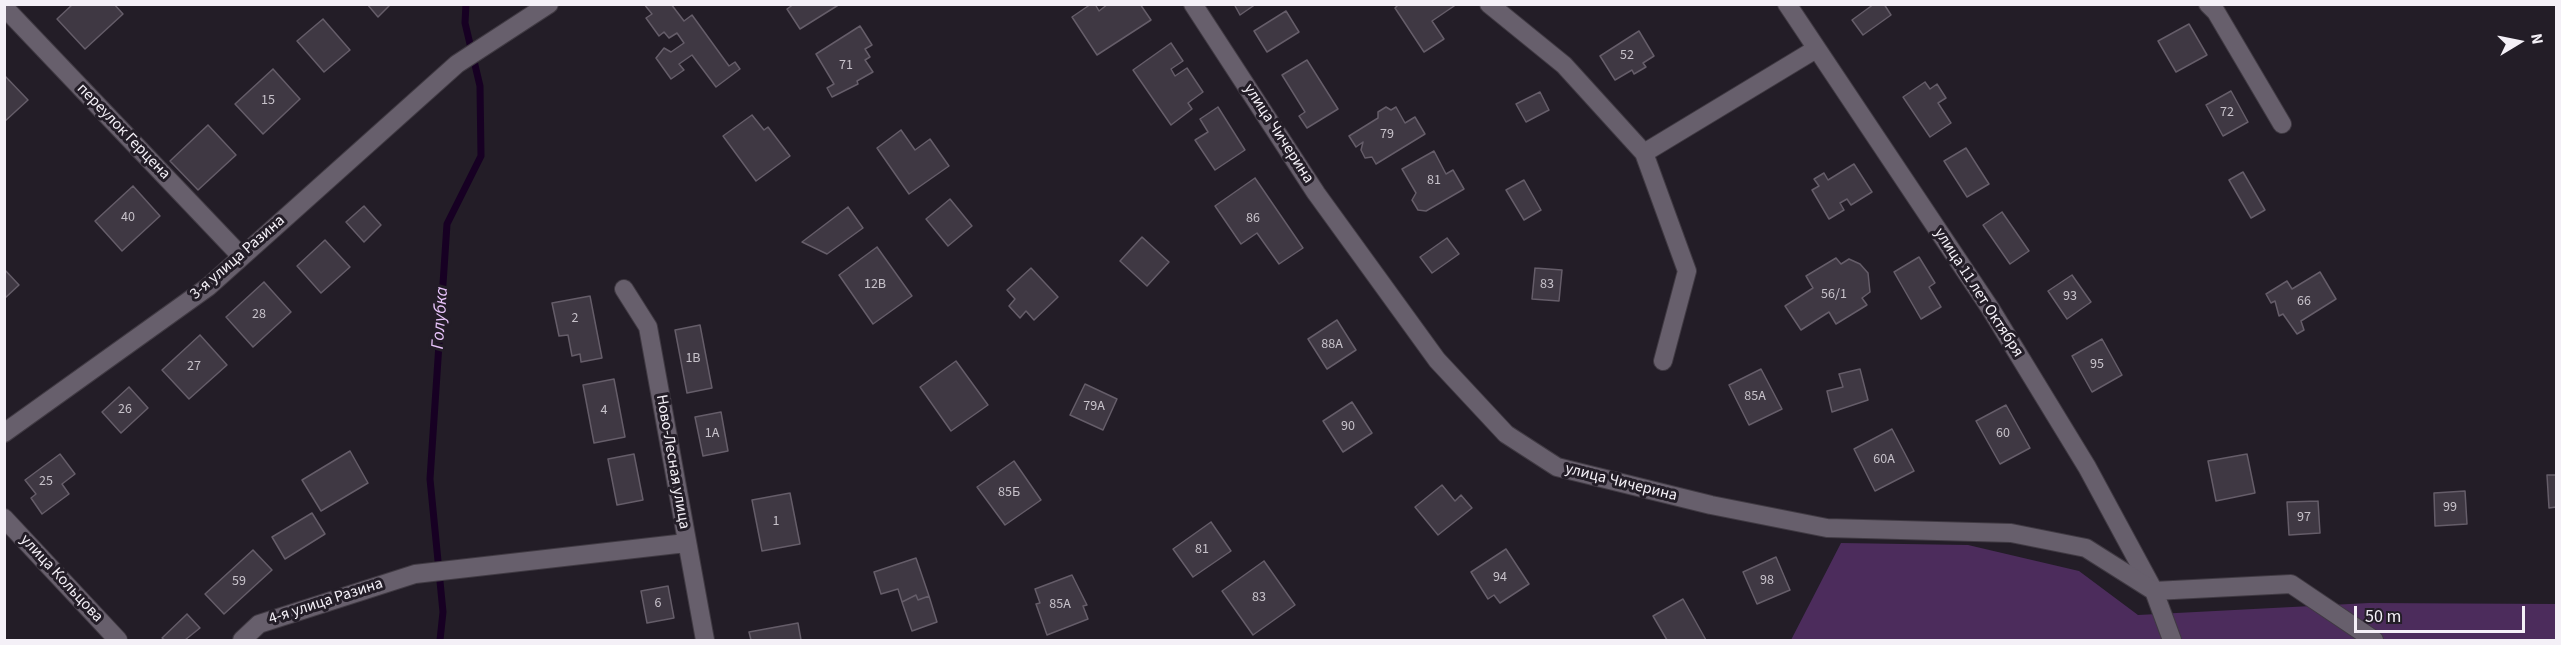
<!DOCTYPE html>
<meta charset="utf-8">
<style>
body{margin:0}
#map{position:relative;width:2561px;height:645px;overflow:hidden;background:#231d27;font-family:"Source Sans 3",sans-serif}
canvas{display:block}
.frame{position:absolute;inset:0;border:6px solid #f4f0f7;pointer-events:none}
.north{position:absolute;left:2489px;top:12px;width:60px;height:60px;-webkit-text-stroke:4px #231d27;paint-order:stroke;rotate:80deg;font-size:16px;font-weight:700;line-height:24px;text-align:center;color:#f4f0f7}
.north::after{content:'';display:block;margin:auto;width:21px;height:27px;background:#f4f0f7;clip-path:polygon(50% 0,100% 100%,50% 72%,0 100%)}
.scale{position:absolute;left:2354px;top:606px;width:171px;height:27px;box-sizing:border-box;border:3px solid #f4f0f7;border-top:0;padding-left:8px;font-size:18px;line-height:21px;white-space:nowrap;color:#f4f0f7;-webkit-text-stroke:4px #231d27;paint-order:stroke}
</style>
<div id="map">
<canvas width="2561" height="645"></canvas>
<div class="frame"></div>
<div class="north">N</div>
<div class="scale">50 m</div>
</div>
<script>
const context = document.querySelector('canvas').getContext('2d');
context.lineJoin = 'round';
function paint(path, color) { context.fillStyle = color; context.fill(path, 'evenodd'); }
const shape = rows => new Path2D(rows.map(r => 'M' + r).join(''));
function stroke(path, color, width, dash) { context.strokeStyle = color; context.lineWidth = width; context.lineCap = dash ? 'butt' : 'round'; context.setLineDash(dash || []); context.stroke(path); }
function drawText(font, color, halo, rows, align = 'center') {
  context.font = font + ' "Source Sans 3",sans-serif'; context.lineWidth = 6; context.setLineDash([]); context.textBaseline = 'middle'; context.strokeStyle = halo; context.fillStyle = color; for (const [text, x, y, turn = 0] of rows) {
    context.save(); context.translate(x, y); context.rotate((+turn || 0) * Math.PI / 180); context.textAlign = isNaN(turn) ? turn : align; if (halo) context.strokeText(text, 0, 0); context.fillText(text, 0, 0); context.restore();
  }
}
paint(shape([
 [1841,543,1968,545,2079,571,2138,615,2369,603,2556,604,2556,640,1791,640]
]), '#4c2c5c');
stroke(shape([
 [440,640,443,612,430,479,447,224,481,156,480,86,465,23,466,4]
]), '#170023', 7);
const building = shape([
 [73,4,114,4,123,14,85,49,57,19,73,4],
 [367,4,391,4,378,17,367,4],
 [644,4,671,4,684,21,692,15,729,66,735,62,740,69,716,87,692,55,679,64,684,70,671,79,656,58,664,48,671,52,684,43,677,33,669,38,664,32,659,36,646,18,652,14,644,4],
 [794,4,840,4,800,29,787,9,794,4],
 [1091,4,1095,4,1099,11,1108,4,1140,4,1151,20,1097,55,1072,17,1091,4],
 [1234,4,1256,4,1240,15,1234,4],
 [1399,4,1457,4,1432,21,1444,39,1424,52,1395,8,1399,4],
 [1874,4,1884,4,1891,15,1863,35,1852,20,1874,4],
 [1286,11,1299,32,1267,52,1254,31,1286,11],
 [323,19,350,50,324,72,297,41,323,19],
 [2189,24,2207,55,2176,72,2158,41,2189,24],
 [860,26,872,45,865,49,870,57,865,60,873,72,857,81,858,84,832,97,827,88,834,84,816,54,860,26],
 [1639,31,1654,56,1643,63,1646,67,1634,74,1632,70,1615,80,1600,56,1639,31],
 [1171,43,1183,61,1171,69,1175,76,1187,68,1203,92,1188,103,1192,109,1171,125,1133,70,1171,43],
 [1307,60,1338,109,1307,128,1299,116,1305,112,1282,75,1307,60],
 [273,69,300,99,263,134,235,104,273,69],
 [4,75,28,100,4,122,4,75],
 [1925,82,1930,89,1937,84,1946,98,1938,103,1951,123,1930,137,1903,97,1925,82],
 [2231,91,2248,122,2223,136,2206,105,2231,91],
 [1540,92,1549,110,1526,122,1516,104,1540,92],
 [1218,107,1245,150,1215,170,1195,140,1208,132,1200,119,1218,107],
 [1386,107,1391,110,1396,107,1405,123,1415,117,1425,134,1376,164,1372,157,1365,158,1361,150,1363,142,1356,147,1349,136,1378,118,1378,112,1386,107],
 [752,115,764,130,768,127,790,156,756,181,723,136,752,115],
 [208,125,236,155,198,190,170,161,208,125],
 [901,130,915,150,930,139,949,166,909,194,877,148,901,130],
 [1966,148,1989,184,1967,197,1944,161,1966,148],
 [1434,151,1446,174,1453,170,1464,189,1426,211,1418,210,1412,200,1416,193,1402,169,1434,151],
 [1854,164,1872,192,1851,205,1847,199,1840,203,1844,210,1829,219,1812,190,1819,186,1814,179,1824,173,1828,180,1854,164],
 [2243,172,2265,210,2251,218,2229,180,2243,172],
 [1255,178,1303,248,1279,264,1257,233,1241,244,1215,206,1255,178],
 [1524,180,1541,210,1524,220,1506,190,1524,180],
 [133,186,160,216,122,251,95,221,133,186],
 [950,199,972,226,948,246,926,219,950,199],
 [364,206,381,225,364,242,346,222,364,206],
 [848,207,863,228,827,254,802,242,848,207],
 [2002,212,2029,251,2010,264,1983,225,2002,212],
 [1142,237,1169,262,1147,286,1120,261,1142,237],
 [1447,238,1459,254,1432,273,1420,257,1447,238],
 [325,240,350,267,321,293,297,266,325,240],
 [877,247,912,296,873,324,839,275,877,247],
 [1919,257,1935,283,1929,287,1941,307,1921,319,1894,272,1919,257],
 [1836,258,1841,264,1849,259,1860,264,1868,273,1870,292,1862,298,1867,305,1836,324,1829,312,1801,330,1785,306,1813,288,1806,276,1836,258],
 [1031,268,1058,297,1034,320,1026,311,1020,318,1009,306,1015,299,1007,290,1031,268],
 [1535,268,1562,270,1559,301,1532,299,1535,268],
 [4,269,19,285,4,299,4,269],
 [2320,272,2336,299,2301,321,2304,330,2297,334,2283,314,2279,316,2275,301,2271,303,2266,294,2287,281,2292,289,2320,272],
 [2072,275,2091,302,2067,319,2048,291,2072,275],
 [264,282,291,312,253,347,226,317,264,282],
 [590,296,602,358,581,362,580,354,572,356,568,335,559,336,552,303,590,296],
 [1337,320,1356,350,1327,369,1308,339,1337,320],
 [700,325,712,388,687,393,675,330,700,325],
 [200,335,227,365,189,399,162,370,200,335],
 [2102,339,2122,375,2092,392,2072,356,2102,339],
 [956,361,988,405,951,431,920,387,956,361],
 [1761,369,1782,409,1749,425,1729,385,1761,369],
 [1860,369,1868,400,1832,412,1827,391,1843,387,1839,374,1860,369],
 [614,379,625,437,594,443,583,385,614,379],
 [1085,384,1117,399,1103,430,1070,415,1085,384],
 [129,387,148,408,121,433,102,412,129,387],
 [1352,402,1372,433,1343,452,1323,421,1352,402],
 [2006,405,2030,448,2000,464,1976,421,2006,405],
 [721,412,728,451,703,456,695,417,721,412],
 [1892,429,1914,471,1875,491,1854,449,1892,429],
 [350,451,368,483,321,511,302,480,350,451],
 [60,454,75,474,62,484,69,494,42,514,31,498,36,494,25,480,60,454],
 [634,454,643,500,617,505,608,459,634,454],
 [2247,454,2255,493,2216,501,2208,461,2247,454],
 [1014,461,1041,500,1005,525,977,487,1014,461],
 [2547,475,2556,475,2556,507,2549,508,2547,475],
 [1442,485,1455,501,1461,495,1472,508,1438,535,1415,507,1442,485],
 [2465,491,2467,524,2435,526,2434,493,2465,491],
 [790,493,800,544,762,551,752,500,790,493],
 [2318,501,2320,533,2289,535,2287,502,2318,501],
 [312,513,325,534,285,559,272,537,312,513],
 [1211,522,1231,551,1193,577,1173,549,1211,522],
 [1506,549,1529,584,1500,603,1494,595,1488,599,1471,572,1506,549],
 [253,550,272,570,224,614,205,594,253,550],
 [1776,557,1790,590,1757,604,1743,572,1776,557],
 [916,558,929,596,918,600,916,595,902,602,898,589,881,594,874,572,916,558],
 [1264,561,1295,605,1253,635,1222,591,1264,561],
 [1072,575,1087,605,1083,606,1088,619,1047,635,1036,604,1040,603,1035,589,1072,575],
 [668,586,674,618,647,623,641,591,668,586],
 [916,595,918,600,929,596,937,622,912,631,902,602,916,595],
 [1683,599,1706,640,1667,640,1653,616,1683,599],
 [187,614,200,628,185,640,165,640,162,638,187,614],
 [798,623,801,640,751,640,749,632,798,623]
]);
paint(building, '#3f3843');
stroke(building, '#655d69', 1.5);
const street = shape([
 [1489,4,1564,65,1644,153,1816,49],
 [1787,4,1990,308,2087,467,2154,591],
 [2208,4,2216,12,2282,124],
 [4,7,241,256],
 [1644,153,1687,271,1663,361],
 [624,289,648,327,705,640],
 [4,518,118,640],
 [242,640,259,624,415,574,686,543]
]);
const secondary = shape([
 [1193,4,1316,193,1437,360,1506,434,1557,467,1711,505,1827,528,2011,533,2086,548,2154,591],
 [4,433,208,287,457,64,549,4],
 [2154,591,2291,584,2374,640],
 [2154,591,2172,640]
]);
stroke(street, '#403a43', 20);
stroke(secondary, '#403a43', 20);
stroke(street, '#675f6c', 18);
stroke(secondary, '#675f6c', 18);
drawText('14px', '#c7c2ca', null, [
 ["52",1627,56],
 ["71",846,66],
 ["15",268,101],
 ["72",2227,113],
 ["79",1387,135],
 ["81",1434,181],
 ["40",128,218],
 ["86",1253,219],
 ["12В",875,285],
 ["83",1547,285],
 ["56/1",1834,295],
 ["93",2070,297],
 ["66",2304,302],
 ["28",259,315],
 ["2",575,319],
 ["88А",1332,345],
 ["1В",693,359],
 ["95",2097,365],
 ["27",194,367],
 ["85А",1755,397],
 ["79А",1094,407],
 ["26",125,410],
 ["4",604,411],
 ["90",1348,427],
 ["1А",712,434],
 ["60",2003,434],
 ["60А",1884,460],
 ["25",46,482],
 ["85Б",1009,493],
 ["99",2450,508],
 ["97",2304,518],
 ["1",776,522],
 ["81",1202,550],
 ["94",1500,578],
 ["98",1767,581],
 ["59",239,582],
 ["83",1259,598],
 ["6",658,604],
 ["85А",1060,605]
]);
drawText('16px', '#f4f0f7', '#231d27', [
 ["переулок Герцена",123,132,46],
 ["улица Чичерина",1278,134,57],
 ["3-я улица Разина",238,258,-41],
 ["улица 11 лет Октября",1978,293,57],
 ["Ново-Лесная улица",672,462,80],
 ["улица Чичерина",1621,483,14],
 ["улица Кольцова",61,579,47],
 ["4-я улица Разина",326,602,-18]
]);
drawText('italic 18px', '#e8c4fb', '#231d27', [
 ["Голубка",441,318,-86]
]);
</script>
